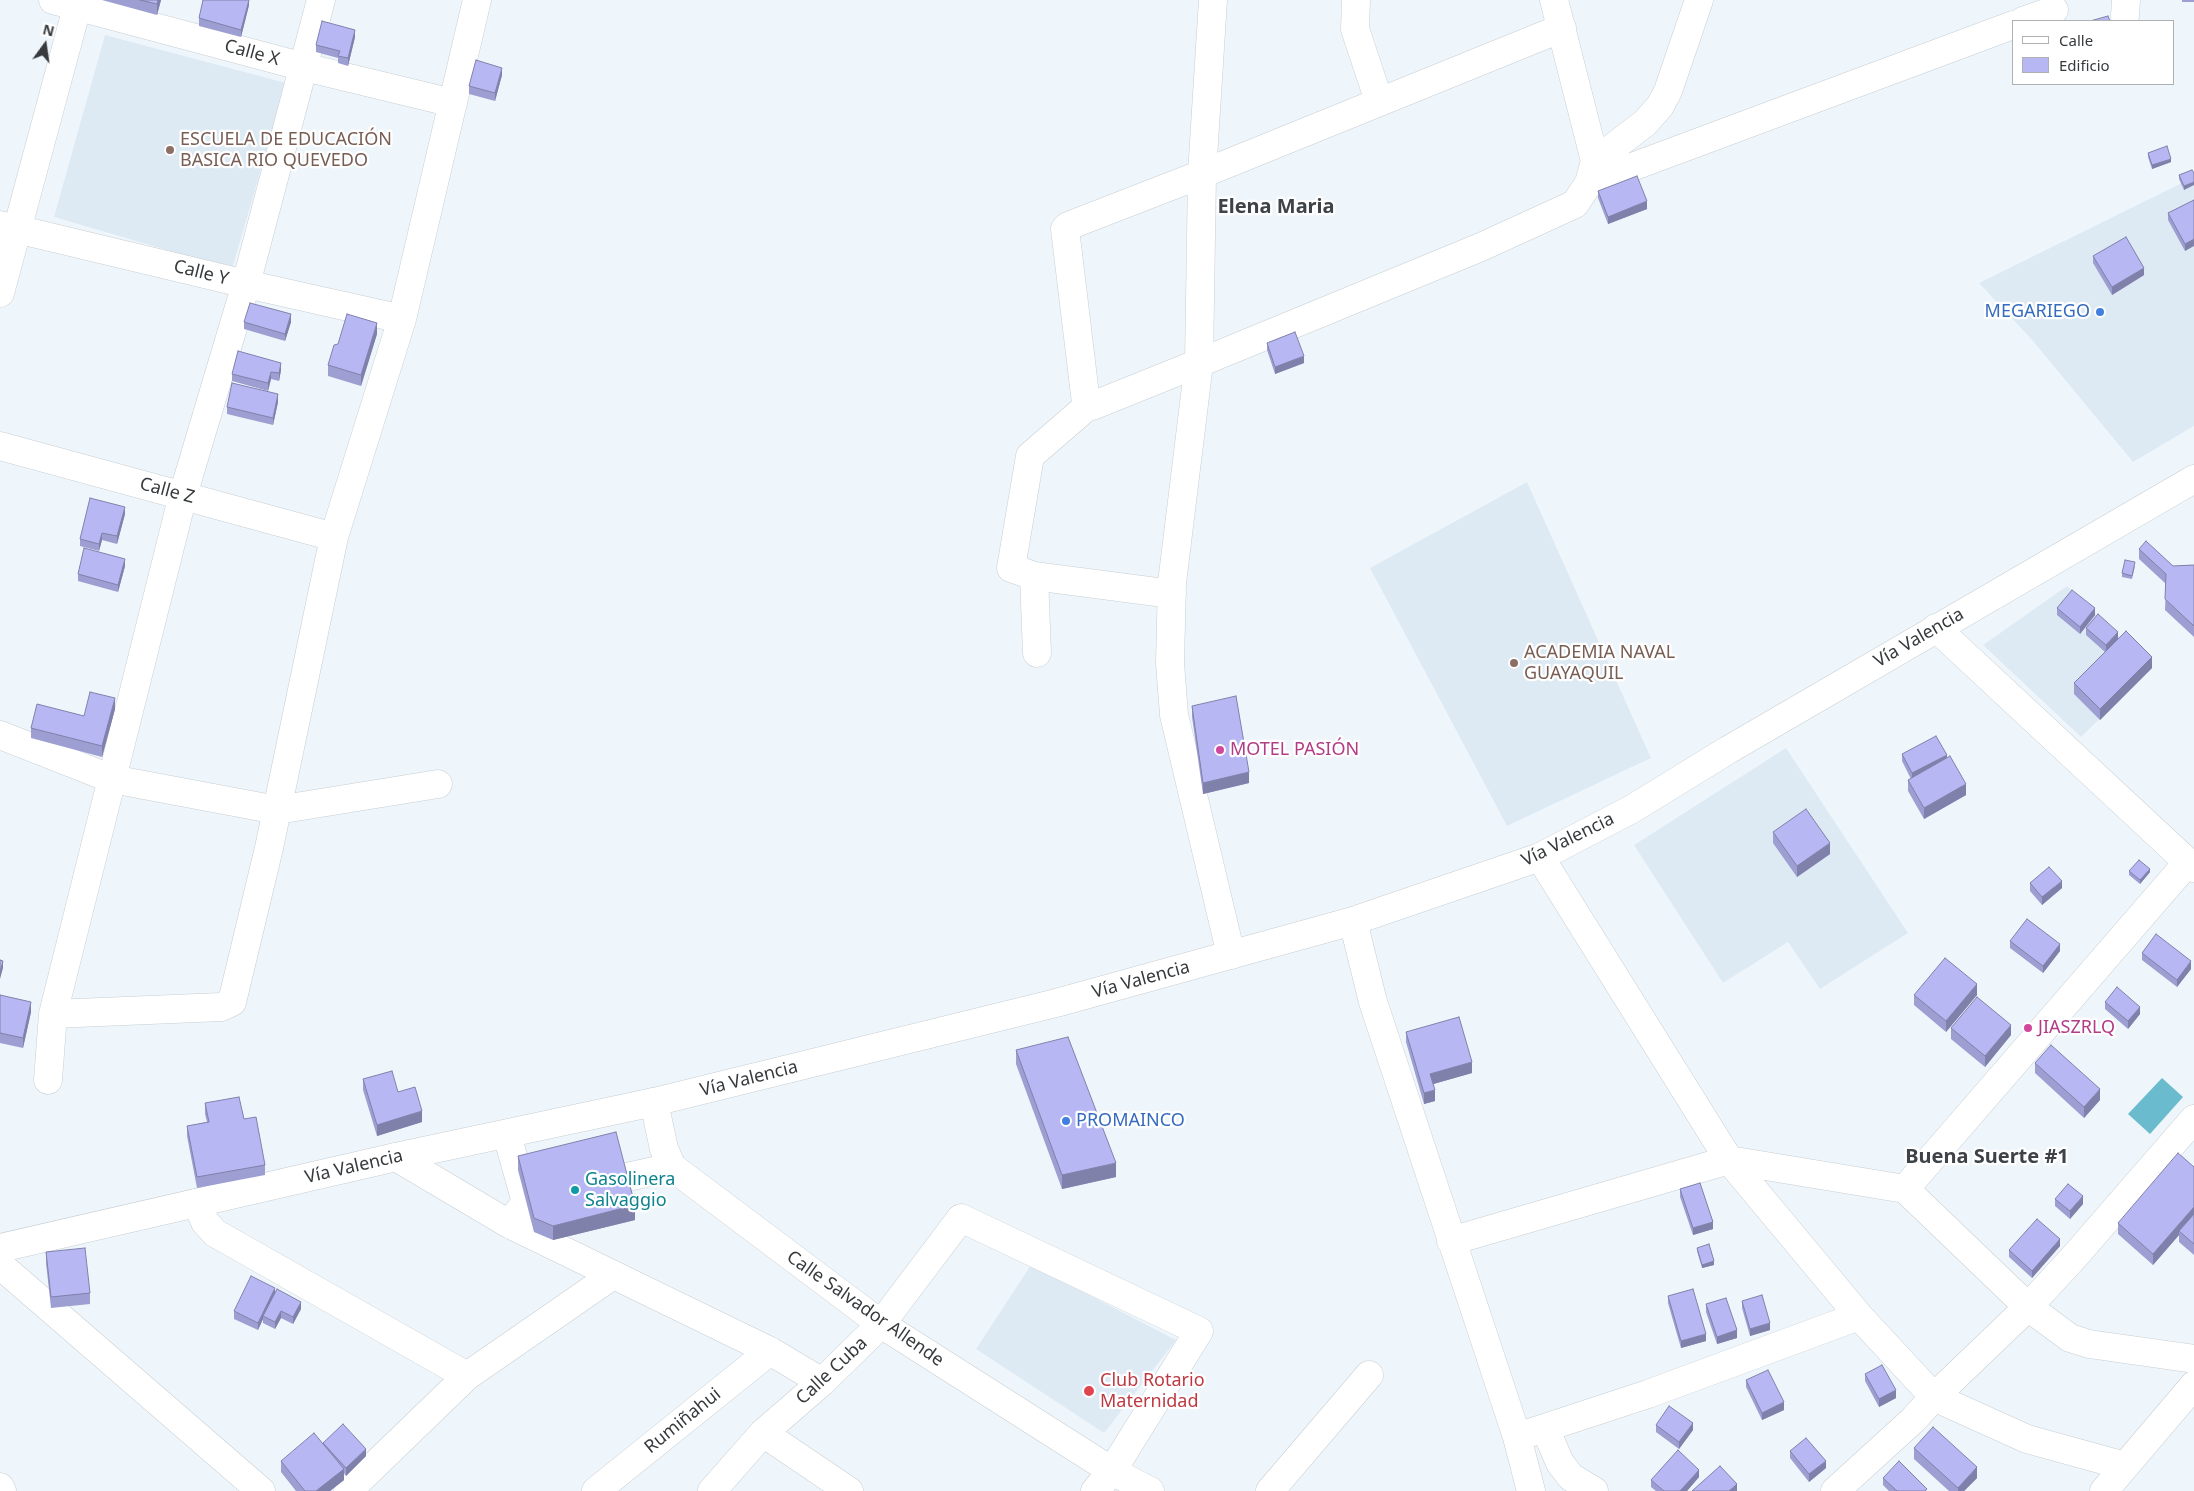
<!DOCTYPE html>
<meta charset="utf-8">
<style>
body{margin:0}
#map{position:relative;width:2194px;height:1491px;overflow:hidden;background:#eff6fb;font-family:"Noto Sans",sans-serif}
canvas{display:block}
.legend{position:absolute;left:2012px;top:20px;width:162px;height:65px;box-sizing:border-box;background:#fff;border:1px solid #afb0b1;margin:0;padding:6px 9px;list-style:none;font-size:15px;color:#373a3c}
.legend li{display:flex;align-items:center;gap:10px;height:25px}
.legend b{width:25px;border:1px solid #afb0b1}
.north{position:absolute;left:20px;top:20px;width:50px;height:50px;-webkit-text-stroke:4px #fff;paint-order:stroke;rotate:14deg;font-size:14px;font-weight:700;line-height:20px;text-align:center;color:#373a3c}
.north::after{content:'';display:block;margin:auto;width:18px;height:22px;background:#373a3c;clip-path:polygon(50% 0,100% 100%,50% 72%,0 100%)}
</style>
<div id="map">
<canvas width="2194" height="1491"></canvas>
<ul class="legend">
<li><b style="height:6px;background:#fff"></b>Calle</li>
<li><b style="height:14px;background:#b7b8f3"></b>Edificio</li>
</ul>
<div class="north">N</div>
</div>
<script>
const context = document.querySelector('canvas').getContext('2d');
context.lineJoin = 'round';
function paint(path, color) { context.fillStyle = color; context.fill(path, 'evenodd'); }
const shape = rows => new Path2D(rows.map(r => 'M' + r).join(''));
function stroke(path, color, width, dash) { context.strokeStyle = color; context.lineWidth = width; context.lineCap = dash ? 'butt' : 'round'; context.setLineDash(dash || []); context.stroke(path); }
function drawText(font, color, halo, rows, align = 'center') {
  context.font = font + ' "Noto Sans",sans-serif'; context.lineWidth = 4.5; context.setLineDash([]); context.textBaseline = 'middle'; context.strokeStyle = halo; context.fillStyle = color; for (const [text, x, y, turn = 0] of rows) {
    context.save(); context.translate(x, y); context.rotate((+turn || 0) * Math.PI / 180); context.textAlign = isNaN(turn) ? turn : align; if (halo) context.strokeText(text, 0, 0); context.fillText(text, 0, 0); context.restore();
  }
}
paint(shape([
 [105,35,286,83,232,269,54,217],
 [2194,177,2194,426,2133,462,2033,341,1979,283],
 [1527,482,1651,758,1507,826,1370,568],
 [2067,586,2152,668,2081,737,1983,645],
 [1786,748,1908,933,1820,989,1788,942,1723,983,1634,845],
 [1031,1265,1176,1340,1104,1433,976,1349]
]), '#ddeaf4');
paint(shape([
 [2162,1078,2183,1097,2150,1134,2128,1114]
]), '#6abbcd');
const minor = shape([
 [53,0,304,67,453,103],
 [1213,0,1202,174,1199,363,1172,583,1170,663,1174,715,1231,955],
 [1356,0,1355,29,1379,101],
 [1554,0,1595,161,1645,123,1660,106,1668,91,1699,0],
 [2125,16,2126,0],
 [2023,21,2054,10],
 [1562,28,1202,174,1068,226,1065,229,1086,403,1092,406,1199,363,1481,247,1575,204,1589,183,1595,161],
 [1589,183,2013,25],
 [0,225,246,284,402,319],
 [0,293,79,0],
 [0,446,334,537],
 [1034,576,1172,594],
 [1936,628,2194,868],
 [1037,653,1034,576,1011,568,1030,456,1089,405],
 [0,735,112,779,277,810,438,784],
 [1353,921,1373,1002,1517,1437,1531,1491],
 [53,1014,221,1007,232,1002,269,848,334,537,402,319,477,0],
 [48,1080,53,1014,183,495,246,284,321,0],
 [654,1102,664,1149,672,1167,881,1324,1112,1471,1150,1491],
 [507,1135,526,1202,509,1224],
 [396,1157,509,1224,770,1351,822,1382],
 [1729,1160,1905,1189,2028,1307,2070,1338,2089,1344,2194,1359],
 [1729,1160,1859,1316,1934,1397,2027,1439,2125,1466],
 [623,1178,672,1167],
 [1905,1189,2188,862],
 [197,1203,205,1222,215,1233,467,1376],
 [1451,1241,1729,1160,1540,857],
 [0,1265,261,1491],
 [1545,1428,1560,1463,1571,1477,1594,1491],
 [763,1433,849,1491],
 [1517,1437,1648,1394,1859,1316],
 [348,1491,467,1376,613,1275],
 [596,1491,770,1351],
 [712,1491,763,1433,822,1382,881,1324,961,1218,1199,1331,1112,1471,1095,1491],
 [1270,1491,1369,1375],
 [1835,1491,1913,1420,1934,1397,2028,1307,2075,1256,2194,1119],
 [2104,1491,2194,1385]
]);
const highway = shape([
 [0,1248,396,1157,654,1102,1056,1003,1353,921,1540,857,1632,809,1728,750,2194,479],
 [0,1487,2,1491]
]);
stroke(minor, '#c7ced3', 29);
stroke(highway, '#c7ced3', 29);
stroke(minor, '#fff', 28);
stroke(highway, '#fff', 28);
paint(shape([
 [102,0,161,0,157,15],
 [249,0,249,5,241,37,199,26,199,18],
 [2182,0,2194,0,2194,2,2182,2],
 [355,37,348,66,338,63,338,58,316,52,316,45],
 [502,75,495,101,469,94,469,86],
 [2148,153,2171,162,2152,169,2148,157],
 [2192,170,2184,190,2179,179,2179,175],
 [1598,191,1647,209,1608,224,1598,198],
 [2194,200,2185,251,2168,220,2168,213],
 [2093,256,2144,275,2112,295,2093,263],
 [244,322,291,322,285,341,244,329],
 [377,334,361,386,328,376,328,365,338,344],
 [1267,343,1304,363,1275,374,1267,350],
 [281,370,279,381,271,379,268,391,232,381,232,374],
 [278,402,273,425,227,414,227,407],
 [125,514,117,544,102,540,99,551,80,546,80,539],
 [2139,549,2173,566,2194,565,2194,637,2165,610,2166,584,2139,559],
 [125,566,118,592,78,581,78,574],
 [2135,566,2132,579,2122,577,2122,573],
 [2057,608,2095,615,2080,634,2057,615],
 [2086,628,2118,639,2152,668,2100,720,2074,694,2074,683,2105,652,2086,635],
 [1192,706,1249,783,1203,794,1192,717],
 [115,709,102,757,31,738,31,728],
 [1902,754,1947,758,1966,795,1924,819,1908,791,1908,780,1911,779,1902,761],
 [1773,832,1830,854,1797,877,1773,843],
 [2129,871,2150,872,2140,884,2129,875],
 [2030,883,2062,888,2042,905,2030,891],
 [2010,941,2060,951,2043,973,2010,948],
 [2142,953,2191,969,2177,987,2142,960],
 [0,995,31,1012,23,1048,0,1043],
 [1914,995,1977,995,1946,1032,1914,1005],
 [2105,1002,2140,1014,2128,1029,2105,1009],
 [1951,1028,2011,1035,1985,1067,1951,1039],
 [1406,1032,1472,1073,1433,1084,1435,1101,1424,1104,1406,1042],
 [1016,1050,1116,1177,1062,1189,1016,1064],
 [2035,1063,2100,1100,2084,1118,2035,1073],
 [363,1079,422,1122,377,1136,363,1090],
 [205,1103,265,1165,265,1175,197,1188,187,1136,187,1126,207,1122,205,1114],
 [518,1156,635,1220,553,1240,534,1232,518,1170],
 [2194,1167,2194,1255,2179,1242,2179,1235,2153,1265,2118,1234,2118,1223],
 [1680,1189,1713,1229,1693,1235,1680,1197],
 [2055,1199,2083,1204,2070,1219,2055,1206],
 [2060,1246,2032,1278,2009,1257,2009,1250],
 [1697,1248,1714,1265,1702,1268,1697,1251],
 [46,1252,90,1293,90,1304,51,1308,46,1263],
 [275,1293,301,1309,293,1324,281,1318,275,1329,263,1323,263,1319,258,1330,234,1319,234,1311],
 [1668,1296,1706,1341,1681,1348,1668,1303],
 [1742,1301,1770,1330,1750,1336,1742,1308],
 [1706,1304,1737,1338,1717,1344,1706,1312],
 [1865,1374,1896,1398,1879,1407,1865,1381],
 [1746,1380,1784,1410,1762,1420,1746,1387],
 [1656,1425,1693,1430,1679,1449,1656,1432],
 [323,1443,366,1456,346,1476,344,1473,344,1480,330,1491,296,1491,281,1472,281,1461],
 [1914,1448,1977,1478,1964,1491,1949,1491,1914,1459],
 [1790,1451,1826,1468,1809,1482,1790,1458],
 [1699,1477,1687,1491,1656,1491,1651,1487,1651,1480],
 [1883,1478,1927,1491,1889,1491,1883,1485]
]), '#9d9ed1');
paint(shape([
 [158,0,161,0,157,15,157,4],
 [249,0,249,5,241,37,241,30],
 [355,30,355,37,348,66,348,58],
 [502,68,502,75,495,101,495,93],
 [2171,159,2171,162,2152,169,2152,165],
 [2194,182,2194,185,2184,190,2184,186],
 [1647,201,1647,209,1608,224,1608,217],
 [2194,239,2194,246,2185,251,2185,244],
 [2144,268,2144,275,2112,295,2112,287],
 [291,314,291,322,285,341,285,334],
 [377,323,377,334,361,386,361,375],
 [1304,356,1304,363,1275,374,1275,367],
 [281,363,281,370,279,381,279,373],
 [271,372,271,379,268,391,268,383],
 [278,394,278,402,273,425,273,418],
 [125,507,125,514,117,544,117,536],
 [102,533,102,540,99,551,99,544],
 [125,559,125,566,118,592,118,585],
 [2095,608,2095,615,2080,634,2080,627],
 [2118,632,2118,639,2106,653,2106,645],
 [2152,657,2152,668,2100,720,2100,709],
 [115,698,115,709,102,757,102,746],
 [1947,755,1947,762,1912,781,1912,773],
 [1249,772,1249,783,1203,794,1203,783],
 [1966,784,1966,795,1924,819,1924,808],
 [1830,843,1830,854,1797,877,1797,866],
 [2150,869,2150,872,2140,884,2140,880],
 [2062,881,2062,888,2042,905,2042,897],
 [2060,944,2060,951,2043,973,2043,966],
 [3,961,3,968,0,979,0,972],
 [2191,961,2191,969,2177,987,2177,980],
 [1977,984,1977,995,1946,1032,1946,1021],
 [31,1002,31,1012,23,1048,23,1038],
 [2140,1007,2140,1014,2128,1029,2128,1021],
 [2011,1025,2011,1035,1985,1067,1985,1056],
 [1472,1062,1472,1073,1430,1085,1430,1074],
 [2100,1089,2100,1100,2084,1118,2084,1107],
 [1435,1090,1435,1101,1424,1104,1424,1093],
 [422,1111,422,1122,377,1136,377,1125],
 [1116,1163,1116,1177,1062,1189,1062,1175],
 [2083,1196,2083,1204,2070,1219,2070,1211],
 [635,1205,635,1220,553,1240,553,1226],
 [2194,1207,2194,1218,2179,1231,2179,1235,2153,1265,2153,1254],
 [1713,1222,1713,1229,1693,1235,1693,1228],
 [2060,1239,2060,1246,2032,1278,2032,1271],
 [1714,1261,1714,1265,1702,1268,1702,1265],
 [275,1288,275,1295,263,1316,263,1319,258,1330,258,1323],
 [301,1302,301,1309,293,1324,293,1317],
 [281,1311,281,1318,275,1329,275,1322],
 [1770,1323,1770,1330,1750,1336,1750,1329],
 [1737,1330,1737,1338,1717,1344,1717,1337],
 [1706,1334,1706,1341,1681,1348,1681,1341],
 [1896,1390,1896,1398,1879,1407,1879,1399],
 [1784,1402,1784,1410,1762,1420,1762,1413],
 [1693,1423,1693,1430,1679,1449,1679,1442],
 [366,1449,366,1456,346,1476,346,1468],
 [1826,1461,1826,1468,1809,1482,1809,1474],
 [1977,1467,1977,1478,1964,1491,1958,1491,1958,1488],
 [344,1469,344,1480,330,1491,316,1491],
 [1699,1470,1699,1477,1687,1491,1680,1491],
 [1737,1484,1737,1491,1729,1491]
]), '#8081aa');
const building = shape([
 [140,0,158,0,157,4,140,0],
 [203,0,249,0,241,30,199,18,203,0],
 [2108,16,2110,21,2090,21,2108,16],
 [322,21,355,30,348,58,338,56,340,51,316,45,322,21],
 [476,60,502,68,495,93,469,86,476,60],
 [2167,146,2171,159,2152,165,2148,153,2167,146],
 [2192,170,2194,173,2194,182,2184,186,2179,175,2192,170],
 [1637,176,1647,201,1608,217,1598,191,1637,176],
 [2194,200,2194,239,2185,244,2168,213,2194,200],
 [2126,237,2144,268,2112,287,2093,256,2126,237],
 [250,303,291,314,285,334,244,322,250,303],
 [347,314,377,323,361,375,328,365,334,345,338,344,347,314],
 [1295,332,1304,356,1275,367,1267,343,1295,332],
 [238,351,281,363,279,373,271,372,268,383,232,374,238,351],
 [232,383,278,394,273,418,227,407,232,383],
 [90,498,125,507,117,536,102,533,99,544,80,539,90,498],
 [2146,541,2173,566,2194,565,2194,626,2165,599,2166,574,2139,549,2146,541],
 [84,548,125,559,118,585,78,574,84,548],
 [2125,560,2135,562,2132,576,2122,573,2125,560],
 [2072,590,2095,608,2080,627,2057,608,2072,590],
 [2098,614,2118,632,2106,645,2086,628,2098,614],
 [2126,631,2152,657,2100,709,2074,683,2126,631],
 [90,692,115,698,102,746,31,728,37,704,84,716,90,692],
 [1236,696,1249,772,1203,783,1192,706,1236,696],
 [1936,736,1947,755,1912,773,1902,754,1936,736],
 [1950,756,1966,784,1924,808,1908,780,1950,756],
 [1806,809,1830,843,1797,866,1773,832,1806,809],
 [2139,860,2150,869,2140,880,2129,871,2139,860],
 [2049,867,2062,881,2042,897,2030,883,2049,867],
 [2027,919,2060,944,2043,966,2010,941,2027,919],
 [2156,934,2191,961,2177,980,2142,953,2156,934],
 [1945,958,1977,984,1946,1021,1914,995,1945,958],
 [0,960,3,961,0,972,0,960],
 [2117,987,2140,1007,2128,1021,2105,1002,2117,987],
 [0,995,31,1002,23,1038,0,1033,0,995],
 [1977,997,2011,1025,1985,1056,1951,1028,1977,997],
 [1459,1017,1472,1062,1430,1074,1435,1090,1424,1093,1406,1032,1459,1017],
 [1068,1037,1116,1163,1062,1175,1016,1050,1068,1037],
 [2051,1045,2100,1089,2084,1107,2035,1063,2051,1045],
 [392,1071,398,1092,415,1087,422,1111,377,1125,363,1079,392,1071],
 [239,1097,244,1119,256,1117,265,1165,197,1177,187,1126,209,1122,205,1103,239,1097],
 [616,1132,635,1205,553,1226,534,1218,518,1156,616,1132],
 [2178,1153,2194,1167,2194,1207,2153,1254,2118,1223,2178,1153],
 [1700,1183,1713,1222,1693,1228,1680,1189,1700,1183],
 [2068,1184,2083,1196,2070,1211,2055,1199,2068,1184],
 [2194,1214,2194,1244,2179,1231,2194,1214],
 [2037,1219,2060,1239,2032,1271,2009,1250,2037,1219],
 [1709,1244,1714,1261,1702,1265,1697,1248,1709,1244],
 [85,1248,90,1293,51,1297,46,1252,85,1248],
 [251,1276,275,1288,258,1323,234,1311,251,1276],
 [277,1289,301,1302,293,1317,281,1311,275,1322,263,1316,277,1289],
 [1693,1289,1706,1334,1681,1341,1668,1296,1693,1289],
 [1762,1295,1770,1323,1750,1329,1742,1301,1762,1295],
 [1726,1298,1737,1330,1717,1337,1706,1304,1726,1298],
 [1882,1365,1896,1390,1879,1399,1865,1374,1882,1365],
 [1768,1370,1784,1402,1762,1413,1746,1380,1768,1370],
 [1669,1406,1693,1423,1679,1442,1656,1425,1669,1406],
 [343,1424,366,1449,346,1468,323,1443,343,1424],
 [1933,1427,1977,1467,1958,1488,1914,1448,1933,1427],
 [314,1433,344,1469,316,1491,305,1491,281,1461,314,1433],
 [1806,1438,1826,1461,1809,1474,1790,1451,1806,1438],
 [1678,1450,1699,1470,1680,1491,1664,1491,1651,1480,1678,1450],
 [1899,1461,1927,1489,1925,1491,1897,1491,1883,1478,1899,1461],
 [1720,1466,1737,1484,1729,1491,1692,1491,1720,1466]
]);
paint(building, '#b7b8f3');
stroke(building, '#8081aa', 1);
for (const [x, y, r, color] of [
 [170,150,5,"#8d6e63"],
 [2100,312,5,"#3f7fe0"],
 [1514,663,5,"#8d6e63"],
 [1220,750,5,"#d1479c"],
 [2028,1028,5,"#d1479c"],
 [1066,1121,5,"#3f7fe0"],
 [575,1190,5,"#0f9aa8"],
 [1089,1391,6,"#e0444e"]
]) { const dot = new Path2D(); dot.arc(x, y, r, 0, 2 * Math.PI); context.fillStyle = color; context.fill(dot); stroke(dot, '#fff', 2); }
drawText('18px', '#373a3c', '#fff', [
 ["Calle X",252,53,15],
 ["Calle Y",201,273,14],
 ["Calle Z",167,491,15],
 ["Vía Valencia",1919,638,-30],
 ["Vía Valencia",1568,840,-26],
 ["Vía Valencia",1141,980,-15],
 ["Vía Valencia",749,1079,-14],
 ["Vía Valencia",354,1167,-13],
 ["Calle Salvador Allende",865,1309,35],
 ["Calle Cuba",832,1371,-43],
 ["Rumiñahui",683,1421,-39]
]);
drawText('18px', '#785e54', '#fff', [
 ["ESCUELA DE EDUCACIÓN",180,140],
 ["BASICA RIO QUEVEDO",180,161],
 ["ACADEMIA NAVAL",1524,653],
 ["GUAYAQUIL",1524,674]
], 'left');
drawText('18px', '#366cbe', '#fff', [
 ["MEGARIEGO",2090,312],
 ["PROMAINCO",1076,1121,"left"]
], 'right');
drawText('18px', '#b23c85', '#fff', [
 ["MOTEL PASIÓN",1230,750],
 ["JIASZRLQ",2038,1028]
], 'left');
drawText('18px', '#0d838f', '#fff', [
 ["Gasolinera",585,1180],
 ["Salvaggio",585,1201]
], 'left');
drawText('18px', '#be3a42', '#fff', [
 ["Club Rotario",1100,1381],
 ["Maternidad",1100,1402]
], 'left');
drawText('bold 20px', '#3d4347', '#fff', [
 ["Elena Maria",1276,207],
 ["Buena Suerte #1",1987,1157]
]);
</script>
